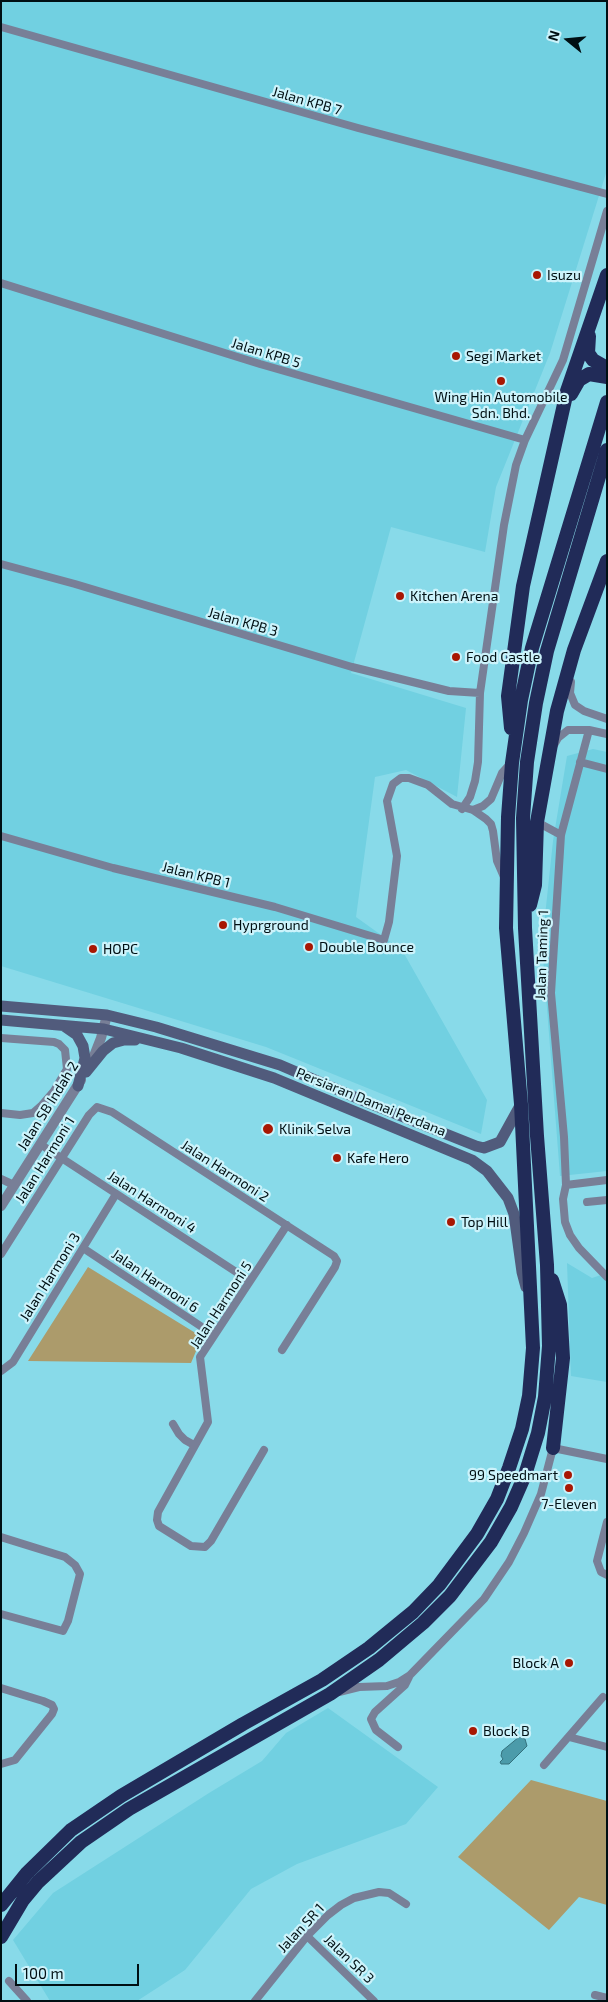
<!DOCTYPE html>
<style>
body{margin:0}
#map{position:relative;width:608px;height:2002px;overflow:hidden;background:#88dae9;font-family:"Exo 2",sans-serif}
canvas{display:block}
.frame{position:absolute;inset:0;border:2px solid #000f13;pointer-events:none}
.north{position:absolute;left:543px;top:15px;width:50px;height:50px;-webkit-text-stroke:4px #ccf3fb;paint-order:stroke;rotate:287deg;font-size:14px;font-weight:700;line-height:20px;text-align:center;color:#000f13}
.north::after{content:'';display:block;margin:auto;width:18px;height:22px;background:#000f13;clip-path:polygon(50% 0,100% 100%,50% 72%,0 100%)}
.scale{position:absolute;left:15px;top:1964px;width:124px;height:22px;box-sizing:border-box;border:2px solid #000f13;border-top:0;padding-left:6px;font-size:15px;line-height:18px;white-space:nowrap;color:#000f13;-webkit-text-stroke:4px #ccf3fb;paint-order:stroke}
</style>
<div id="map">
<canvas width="608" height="2002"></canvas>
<div class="frame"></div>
<div class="north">N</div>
<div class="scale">100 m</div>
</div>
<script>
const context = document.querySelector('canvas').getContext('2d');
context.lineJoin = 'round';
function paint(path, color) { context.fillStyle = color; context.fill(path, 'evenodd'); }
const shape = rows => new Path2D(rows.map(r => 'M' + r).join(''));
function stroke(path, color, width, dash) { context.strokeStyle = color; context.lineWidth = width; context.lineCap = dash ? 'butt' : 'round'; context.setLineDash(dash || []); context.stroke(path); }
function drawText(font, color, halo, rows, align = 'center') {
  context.font = font + ' "Exo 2",sans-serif'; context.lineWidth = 4.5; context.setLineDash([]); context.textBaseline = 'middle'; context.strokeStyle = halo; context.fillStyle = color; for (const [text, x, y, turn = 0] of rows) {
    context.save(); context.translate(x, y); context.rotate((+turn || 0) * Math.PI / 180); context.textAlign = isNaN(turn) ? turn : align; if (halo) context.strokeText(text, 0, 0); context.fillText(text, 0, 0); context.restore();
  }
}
paint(shape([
 [1,1,607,1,607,170,550,353,496,487,485,552,391,527,351,673,466,708,457,797,406,770,375,777,356,917,402,950,487,1100,481,1134,266,1047,1,966],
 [593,749,607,752,607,1171,560,1176,542,944,553,841,567,756],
 [567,1263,592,1278,607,1273,607,1382,571,1376],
 [328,1708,438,1787,406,1824,297,1864,251,1889,185,1970,137,2001,50,2001,13,1940,53,1893,209,1793,262,1761,286,1733]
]), '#71d0e1');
paint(shape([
 [88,1267,202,1337,191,1363,28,1361],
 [531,1780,607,1801,607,1905,579,1897,549,1930,458,1857]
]), '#ac9b6b');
const water = shape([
 [519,1737,525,1739,527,1746,509,1764,501,1764,500,1762,503,1759,501,1756,502,1751,519,1737]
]);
paint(water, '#4b9baa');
stroke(water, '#34717d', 1);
stroke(shape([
 [1,27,358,128,607,194],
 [1,283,260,364,525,440],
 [1,564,75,584,352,667,449,691,480,693],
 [571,682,570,693,575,705,584,711,607,719],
 [589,730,561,835,551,993,564,1137,566,1185,563,1199,565,1222,570,1235,579,1248,607,1277],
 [554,745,558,738,568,730,589,730,607,734],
 [580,762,607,769],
 [462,809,470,797,475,781,478,762,480,693,504,525,516,465,525,440,563,360,607,211],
 [473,810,483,806,491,799,502,773,511,763],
 [537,822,561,835],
 [1,836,113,868,275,907,384,940,389,922,397,856,387,801,393,784,401,778,409,778,428,785,452,804,473,810,486,819,491,824,493,831,497,861,504,877],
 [1,1038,54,1042,59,1044,65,1050,67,1069,54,1091,41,1106,33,1113,20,1115,1,1113],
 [40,1144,250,1281],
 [1,1179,14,1185],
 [566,1185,607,1180],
 [587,1202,607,1200],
 [83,1248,214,1335],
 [1,1254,89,1115,97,1107,112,1112,334,1256,337,1261,335,1267,282,1350],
 [1,1371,13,1362,116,1194],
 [173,1424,179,1434,185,1440,194,1445],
 [264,1450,211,1541,205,1547,191,1546,159,1526,157,1520,158,1512,208,1422,200,1357,287,1225],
 [607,1522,597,1561,601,1572,607,1575],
 [1,1537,65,1557,75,1565,80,1574,68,1621,63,1631,1,1614],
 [1,1688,43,1701,52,1705,54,1709,52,1714,15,1760,1,1764],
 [339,1692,359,1687,387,1686,399,1682,410,1675,484,1599,509,1562,524,1533,541,1494,553,1448,607,1459],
 [569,1737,607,1747],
 [398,1747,376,1730,371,1719,375,1712,405,1685,409,1677],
 [544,1765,603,1697],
 [307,1936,374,2001],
 [9,1981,27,2001],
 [595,1995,607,1998],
 [255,2001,307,1936,328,1915,341,1905,354,1898,379,1892,389,1893,406,1904]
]), '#787f97', 8);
stroke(shape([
 [92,1061,101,1038,107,1015],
 [1,1206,81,1080]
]), '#787f97', 10);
stroke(shape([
 [1,1006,107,1015,156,1027,280,1065,371,1104,476,1146,484,1148,500,1142,521,1104],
 [1,1020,104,1029,181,1048,274,1078,472,1160,487,1171,508,1198,514,1214,522,1272,526,1287],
 [64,1026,77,1035,83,1046,85,1058,78,1086],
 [86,1072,103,1051,113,1043,124,1040,135,1040]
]), '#515b7c', 11);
stroke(shape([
 [589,336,588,353,593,360,607,368],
 [571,394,579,380,589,374,607,377],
 [511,728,508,696,523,586,567,391,607,275],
 [530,905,535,885,537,822,557,711,574,650,607,561],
 [552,1280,560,1305,563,1358,553,1448],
 [1,1905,27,1873,71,1830,121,1796,243,1724,322,1680,369,1648,413,1612,439,1585,477,1534,497,1499,509,1468,522,1429,529,1396,533,1348,521,1104,506,928,508,817,512,763,521,700,532,648,607,402],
 [1,1937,23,1900,38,1882,81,1842,129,1809,330,1694,379,1660,423,1623,450,1596,491,1542,511,1507,525,1475,538,1433,545,1397,549,1346,547,1265,537,1136,525,928,523,818,527,762,536,703,547,651,607,450]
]), '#212b58', 14);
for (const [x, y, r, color] of [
 [537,275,5,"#a81703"],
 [456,356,5,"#a81703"],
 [501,381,5,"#a81703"],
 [400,596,5,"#a81703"],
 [456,657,5,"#a81703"],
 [223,925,5,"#a81703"],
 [309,947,5,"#a81703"],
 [93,949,5,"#a81703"],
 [268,1129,6,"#a81703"],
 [337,1158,5,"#a81703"],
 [451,1222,5,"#a81703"],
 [568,1475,5,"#a81703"],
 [569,1488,5,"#a81703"],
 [569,1663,5,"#a81703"],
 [473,1731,5,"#a81703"]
]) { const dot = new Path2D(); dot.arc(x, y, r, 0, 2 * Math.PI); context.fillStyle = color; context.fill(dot); stroke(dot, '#ccf3fb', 2); }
drawText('14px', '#000f13', '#ccf3fb', [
 ["Jalan KPB 7",307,101,16],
 ["Jalan KPB 5",266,353,17],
 ["Jalan KPB 3",243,622,16],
 ["Jalan KPB 1",196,875,14],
 ["Jalan Taming 1",542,955,-88],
 ["Persiaran Damai Perdana",371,1102,22],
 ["Jalan SB Indah 2",48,1106,-58],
 ["Jalan Harmoni 1",45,1160,-58],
 ["Jalan Harmoni 2",225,1171,33],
 ["Jalan Harmoni 4",152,1202,33],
 ["Jalan Harmoni 3",50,1277,-58],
 ["Jalan Harmoni 6",155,1281,34],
 ["Jalan Harmoni 5",221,1305,-57],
 ["Jalan SR 1",301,1928,-47],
 ["Jalan SR 3",349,1959,44]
]);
drawText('14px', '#000f13', '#ccf3fb', [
 ["Isuzu",547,275],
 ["Segi Market",466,356],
 ["Wing Hin Automobile",501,397,"center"],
 ["Sdn. Bhd.",501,413,"center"],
 ["Kitchen Arena",410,596],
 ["Food Castle",466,657],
 ["Hyprground",233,925],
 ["Double Bounce",319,947],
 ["HOPC",103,949],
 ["Klinik Selva",279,1129],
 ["Kafe Hero",347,1158],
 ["Top Hill",461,1222],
 ["99 Speedmart",558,1475,"right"],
 ["7-Eleven",569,1504,"center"],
 ["Block A",559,1663,"right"],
 ["Block B",483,1731]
], 'left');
</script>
